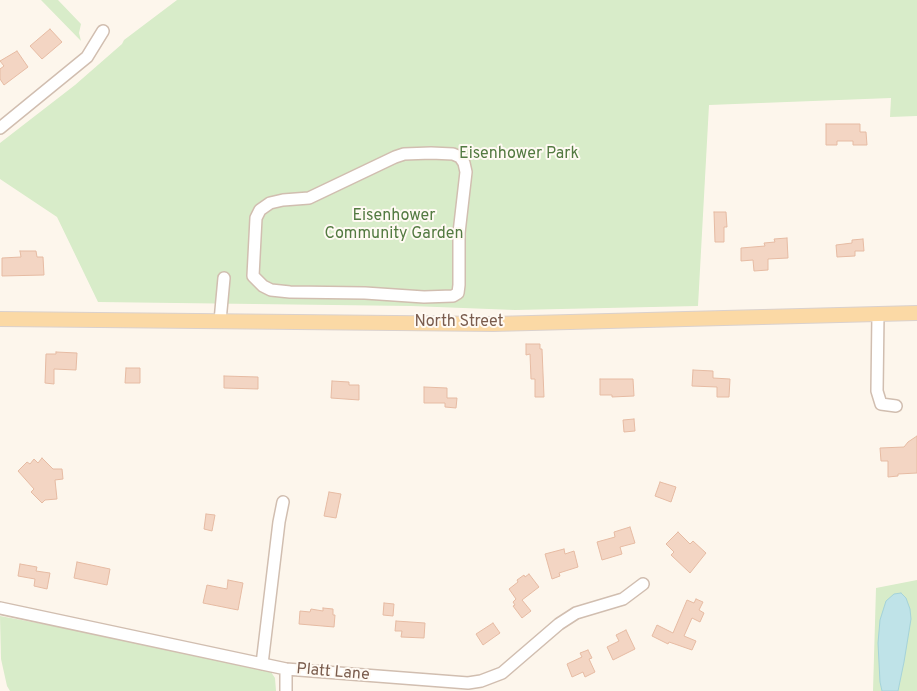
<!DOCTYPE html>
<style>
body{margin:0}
canvas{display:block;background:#fdf6ec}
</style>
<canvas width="917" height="691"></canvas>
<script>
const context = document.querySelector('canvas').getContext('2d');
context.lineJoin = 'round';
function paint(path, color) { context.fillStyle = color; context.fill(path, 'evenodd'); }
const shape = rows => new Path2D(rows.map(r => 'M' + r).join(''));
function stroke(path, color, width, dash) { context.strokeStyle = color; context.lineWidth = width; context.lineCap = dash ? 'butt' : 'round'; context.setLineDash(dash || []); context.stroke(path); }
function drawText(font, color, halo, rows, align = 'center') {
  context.font = font + ' Overpass,sans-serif'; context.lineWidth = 4; context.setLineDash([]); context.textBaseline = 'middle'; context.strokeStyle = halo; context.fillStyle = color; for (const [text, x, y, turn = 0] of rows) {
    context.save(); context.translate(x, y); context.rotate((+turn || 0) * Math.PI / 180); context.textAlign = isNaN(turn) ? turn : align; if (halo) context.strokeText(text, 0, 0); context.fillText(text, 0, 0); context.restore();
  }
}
paint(shape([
 [41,0,58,0,81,24,79,33,81,41],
 [177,0,917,0,917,116,890,117,891,98,709,105,698,306,515,310,411,306,98,302,57,217,0,179,0,143,75,85,122,44,124,40],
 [917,580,917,691,873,691,876,588],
 [0,616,263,665,271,672,275,678,276,691,10,691,7,686,1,659]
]), '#d8ecc9');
const water = shape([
 [901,593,906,598,910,609,911,619,904,662,898,691,882,691,880,682,878,643,880,620,886,601,894,594,901,593]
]);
paint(water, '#bfe3e8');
stroke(water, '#a5d3da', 1);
const building = shape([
 [50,29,62,42,42,59,30,46,50,29],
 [17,51,28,67,4,85,0,79,0,69,4,66,0,61,17,51],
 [826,124,860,124,860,132,866,132,867,145,853,145,853,141,837,141,837,145,826,145,826,124],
 [714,212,726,212,727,227,724,227,724,242,715,242,714,212],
 [787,238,788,258,768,259,768,270,754,271,753,260,741,261,741,248,765,246,764,243,775,242,774,239,787,238],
 [863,239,864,251,855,251,855,256,837,257,836,245,852,243,852,240,863,239],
 [20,251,36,251,37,257,43,257,44,275,2,276,2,258,21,257,20,251],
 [526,344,540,344,540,349,542,349,544,397,535,397,535,379,531,379,530,354,526,355,526,344],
 [56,352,77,353,76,370,54,369,54,384,45,383,46,354,56,354,56,352],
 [126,368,140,368,140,383,125,383,126,368],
 [693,370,713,371,713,378,730,379,729,397,717,397,717,387,692,386,693,370],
 [224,376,258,377,258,389,224,388,224,376],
 [600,379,633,379,634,396,612,397,612,395,600,395,600,379],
 [332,381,349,382,349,385,359,385,359,400,331,398,332,381],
 [424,387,447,388,447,398,457,398,456,408,445,407,445,403,424,403,424,387],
 [634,419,635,431,624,432,623,420,634,419],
 [917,436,917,473,898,474,898,476,888,477,888,461,881,461,880,448,904,447,908,442,917,436],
 [42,458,53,469,62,469,63,479,55,480,57,499,45,500,42,503,31,492,34,489,18,471,27,462,30,464,34,459,38,463,42,458],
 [660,482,676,487,671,502,655,496,660,482],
 [329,492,341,494,336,518,324,516,329,492],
 [206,514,215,515,212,531,204,529,206,514],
 [630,527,635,543,620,547,622,554,602,560,597,542,615,537,614,532,630,527],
 [678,532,690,544,693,541,706,553,690,573,671,555,674,552,666,544,678,532],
 [564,549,565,554,574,551,578,567,559,573,560,576,552,579,545,554,564,549],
 [77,562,110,569,107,585,74,578,77,562],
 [20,564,37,567,36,571,50,573,47,589,34,586,35,579,18,576,20,564],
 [529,574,539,587,522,600,531,611,522,618,513,606,515,605,513,602,516,599,509,589,518,582,517,580,524,575,525,577,529,574],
 [228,580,243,583,238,610,203,603,207,585,227,589,228,580],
 [696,599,703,602,699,610,704,613,700,622,692,618,684,636,696,641,692,650,669,642,668,644,652,636,657,625,673,633,687,600,694,603,696,599],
 [384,603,394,604,393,616,383,615,384,603],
 [323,608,333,609,333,615,335,615,334,627,299,624,300,611,310,612,311,609,323,611,323,608],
 [396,621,425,623,424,638,401,637,402,631,395,631,396,621],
 [493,623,500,633,483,645,476,634,493,623],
 [626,630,635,649,613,660,607,647,619,641,616,635,626,630],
 [588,650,592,658,589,659,595,672,585,677,583,672,572,677,567,664,582,657,580,653,588,650]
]);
paint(building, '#f3d5c3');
stroke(building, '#e6bba3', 1);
const minor = shape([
 [0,128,87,57,103,31],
 [431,153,453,154,460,157,464,163,466,172,459,233,459,285,458,293,453,296,424,297,365,293,290,292,271,290,263,286,253,276,256,218,260,210,270,203,283,200,309,198,395,157,404,154,431,153],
 [878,314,877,391,881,404,896,406],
 [220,321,224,278],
 [0,608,286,669,468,683,481,681,502,673,559,624,576,613,623,599,643,584],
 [262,664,279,522,283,502],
 [286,691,286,669]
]);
const major = shape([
 [0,319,493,324,917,313]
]);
stroke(minor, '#d1beb0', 14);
stroke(major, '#dad1cd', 16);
stroke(minor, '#fff', 11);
stroke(major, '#fbd9a5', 14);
drawText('16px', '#537a41', '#fffaf3', [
 ["Eisenhower Park",519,155],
 ["Eisenhower",394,217],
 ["Community Garden",394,235]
]);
drawText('16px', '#7a5c4d', '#fffaf3', [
 ["North Street",459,323],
 ["Platt Lane",333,673,5]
]);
</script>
